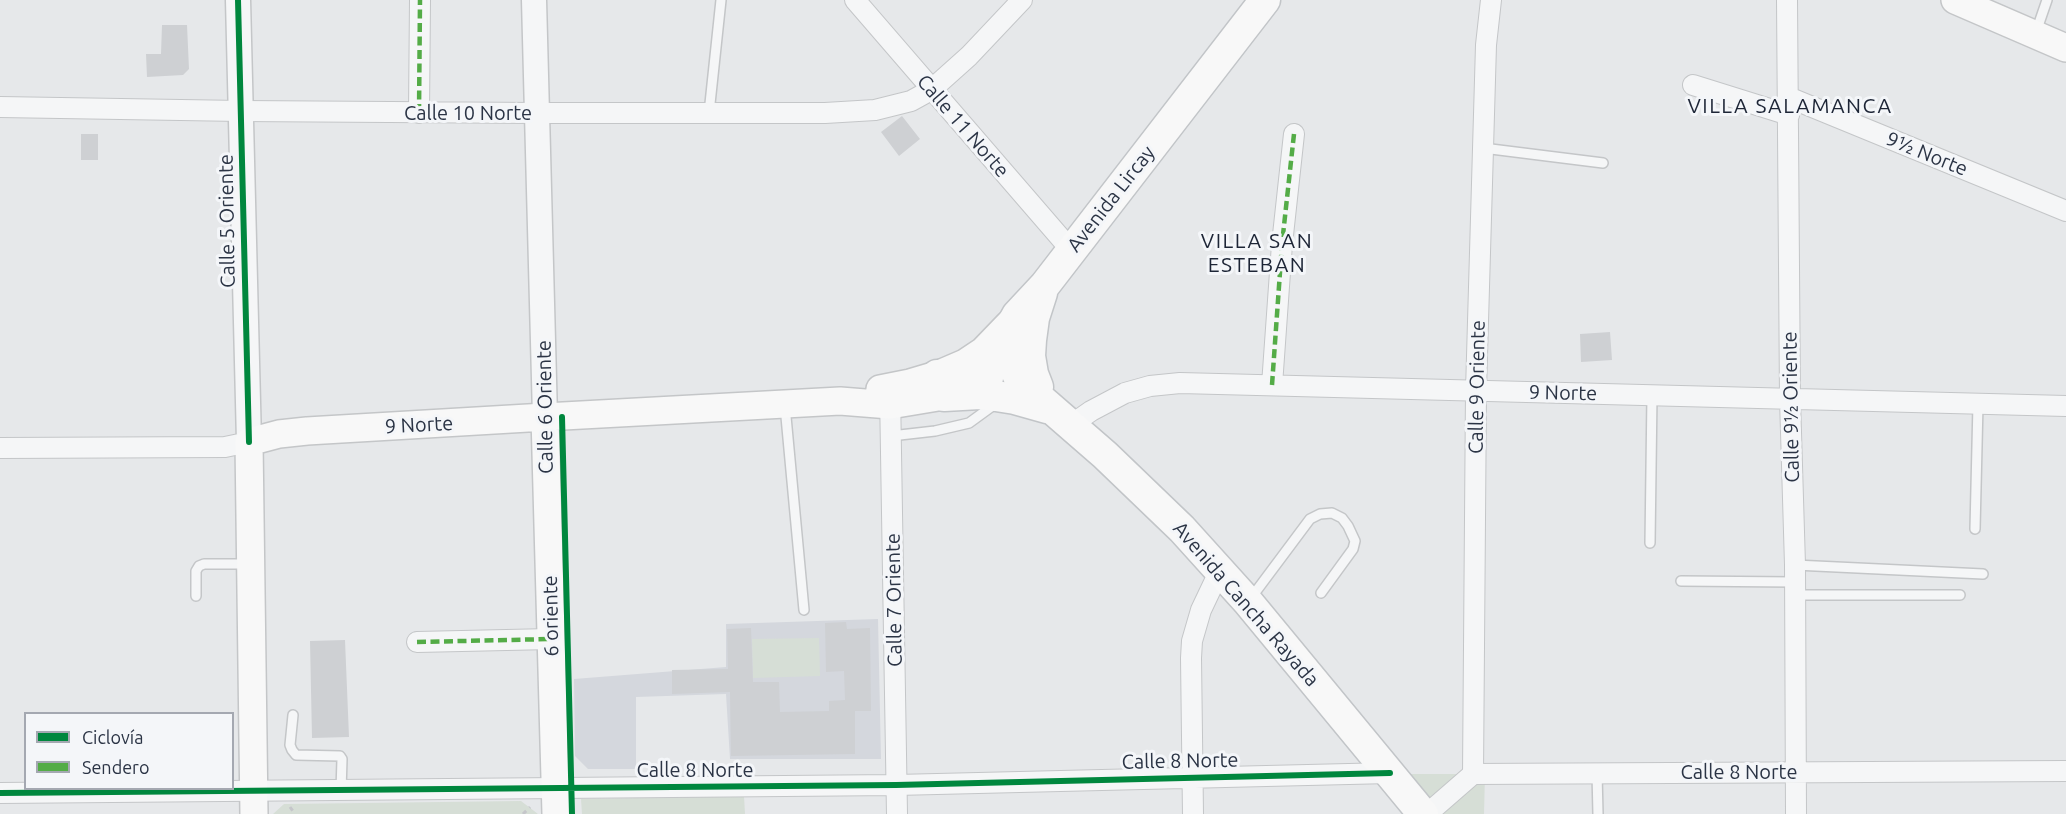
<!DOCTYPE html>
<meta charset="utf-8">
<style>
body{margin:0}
#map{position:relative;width:2066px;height:814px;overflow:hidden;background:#e6e8ea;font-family:Ubuntu,sans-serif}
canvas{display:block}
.legend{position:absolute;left:24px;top:712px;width:210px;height:78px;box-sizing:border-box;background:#f4f6f9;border:2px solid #a4a8b1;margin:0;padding:8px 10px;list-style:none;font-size:18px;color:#2b3445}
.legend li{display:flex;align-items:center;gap:12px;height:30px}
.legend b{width:30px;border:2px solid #a4a8b1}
</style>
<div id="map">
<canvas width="2066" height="814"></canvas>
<ul class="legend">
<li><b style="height:8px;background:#00873e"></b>Ciclovía</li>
<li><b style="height:8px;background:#54ac47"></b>Sendero</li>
</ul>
</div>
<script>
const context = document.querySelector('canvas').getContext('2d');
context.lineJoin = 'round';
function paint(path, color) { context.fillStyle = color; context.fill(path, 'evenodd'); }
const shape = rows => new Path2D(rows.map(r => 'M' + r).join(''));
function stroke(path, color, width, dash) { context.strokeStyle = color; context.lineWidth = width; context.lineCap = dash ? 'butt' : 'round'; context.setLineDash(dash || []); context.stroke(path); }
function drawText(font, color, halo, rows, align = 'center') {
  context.font = font + ' Ubuntu,sans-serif'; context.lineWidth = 6; context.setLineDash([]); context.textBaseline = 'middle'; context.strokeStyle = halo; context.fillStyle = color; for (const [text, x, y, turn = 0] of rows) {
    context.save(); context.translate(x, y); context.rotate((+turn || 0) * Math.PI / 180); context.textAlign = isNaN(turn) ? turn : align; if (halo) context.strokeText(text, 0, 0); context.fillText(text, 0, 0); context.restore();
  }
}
paint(shape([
 [878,619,881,759,730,759,726,694,636,697,636,769,588,769,575,756,574,679,726,667,726,624]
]), '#d4d7dd');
paint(shape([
 [819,638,820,676,753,678,752,639],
 [1410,774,1485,774,1484,814,1444,814],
 [744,796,745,814,582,814,581,799],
 [521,801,538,814,273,814,284,804]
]), '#d6ded6');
paint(shape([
 [162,25,187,25,189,69,183,75,147,77,146,54,161,54],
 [902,116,920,139,899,156,881,132],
 [81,134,98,134,98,160,81,160],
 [1610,332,1612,360,1581,362,1580,334],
 [846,622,847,629,870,628,871,711,855,711,855,754,731,756,730,692,672,694,672,670,728,669,727,629,751,628,753,682,779,682,780,712,829,711,829,701,845,700,844,671,826,672,825,623],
 [345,640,349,737,312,738,310,641]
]), '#ced0d3');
const service = shape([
 [2036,32,2047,0],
 [709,113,721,0],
 [1483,148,1603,163],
 [785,406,804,610],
 [891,436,935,431,969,423,991,407,994,400],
 [1975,529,1978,404],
 [1650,543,1652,395],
 [1795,565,1983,574],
 [1681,581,1794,582],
 [1794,595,1960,595],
 [196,596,196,571,199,566,204,564,248,564],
 [1251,598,1310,519,1320,514,1332,513,1342,518,1348,526,1355,541,1353,549,1321,593],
 [293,715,290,745,292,750,296,755,340,756,342,759,341,791],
 [1597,773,1598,814]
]);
const minor = shape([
 [855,0,1071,250],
 [1787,0,1790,399,1795,565,1796,814],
 [1693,85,1789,115],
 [1788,97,2066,211],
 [0,107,241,111,538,113,825,113,875,110,911,101,931,90,969,56,1022,0],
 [419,113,420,0],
 [1272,385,1282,244,1294,134],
 [890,392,897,814],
 [1071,425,1091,411,1125,393,1150,386,1180,383,2066,406],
 [0,448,225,447,249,442],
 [417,642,551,639],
 [1473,774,1476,391,1486,45,1491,0],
 [0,793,896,785,1390,773],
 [1193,814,1191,658,1192,641,1201,610,1220,570],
 [1427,814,1473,774,2066,771]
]);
const tertiary = shape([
 [238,0,249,442],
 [534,0,545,417]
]);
const secondary = shape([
 [1955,0,2066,48],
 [880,389,910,383,937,375,965,363,983,351,1009,324],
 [545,417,556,814],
 [254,814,249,442,279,434,307,431,545,417,840,401,890,405,944,396,961,392,973,386,997,364,1021,335]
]);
const primary = shape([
 [1265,0,1045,285,1017,315,1012,324,1010,349,1013,365,1021,382,1105,455,1182,529,1248,602,1423,814],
 [937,375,960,375,988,378],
 [1038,387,1033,374,1030,356,1031,340,1034,318,1042,293],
 [944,396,980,394,996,396,1015,399,1047,408]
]);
stroke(service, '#c4c6c8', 12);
stroke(minor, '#c4c6c8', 22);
stroke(tertiary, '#c4c6c8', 27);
stroke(secondary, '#c4c6c8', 30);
stroke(primary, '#c2c5c8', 33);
stroke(shape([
 [290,807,295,814],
 [523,814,530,807]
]), '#c5c6ca', 3, [4.5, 4.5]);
stroke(service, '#f5f6f7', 9);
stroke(minor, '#f5f6f7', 20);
stroke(tertiary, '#f5f6f7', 24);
stroke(secondary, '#f8f8f8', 27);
stroke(primary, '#f8f8f8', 30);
stroke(shape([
 [419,113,420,0],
 [1272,385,1282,244,1294,134],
 [417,642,551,639]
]), '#54ac47', 4.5, [9, 4.5]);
stroke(shape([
 [238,0,249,442],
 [562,417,572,814],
 [0,793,896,785,1390,773]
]), '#00873e', 6);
drawText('20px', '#2b3445', '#f4f6f9', [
 ["Calle 10 Norte",468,113],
 ["Calle 11 Norte",963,126,49],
 ["9½ Norte",1927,154,22],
 ["Avenida Lircay",1111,199,-52],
 ["Calle 5 Oriente",227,221,-91],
 ["Calle 9 Oriente",1477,387,-89],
 ["9 Norte",1563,393,1],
 ["Calle 6 Oriente",545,407,-91],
 ["Calle 9½ Oriente",1791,407,-91],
 ["9 Norte",419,425,-3],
 ["Calle 7 Oriente",894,600,-91],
 ["Avenida Cancha Rayada",1246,604,49],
 ["6 oriente",551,616,-91],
 ["Calle 8 Norte",1180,761,-1],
 ["Calle 8 Norte",695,770],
 ["Calle 8 Norte",1739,772]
]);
context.letterSpacing = '1.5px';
drawText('21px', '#1d2536', '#f4f6f9', [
 ["VILLA SALAMANCA",1790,106],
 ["VILLA SAN",1257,241],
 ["ESTEBAN",1257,265]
]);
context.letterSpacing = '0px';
</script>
